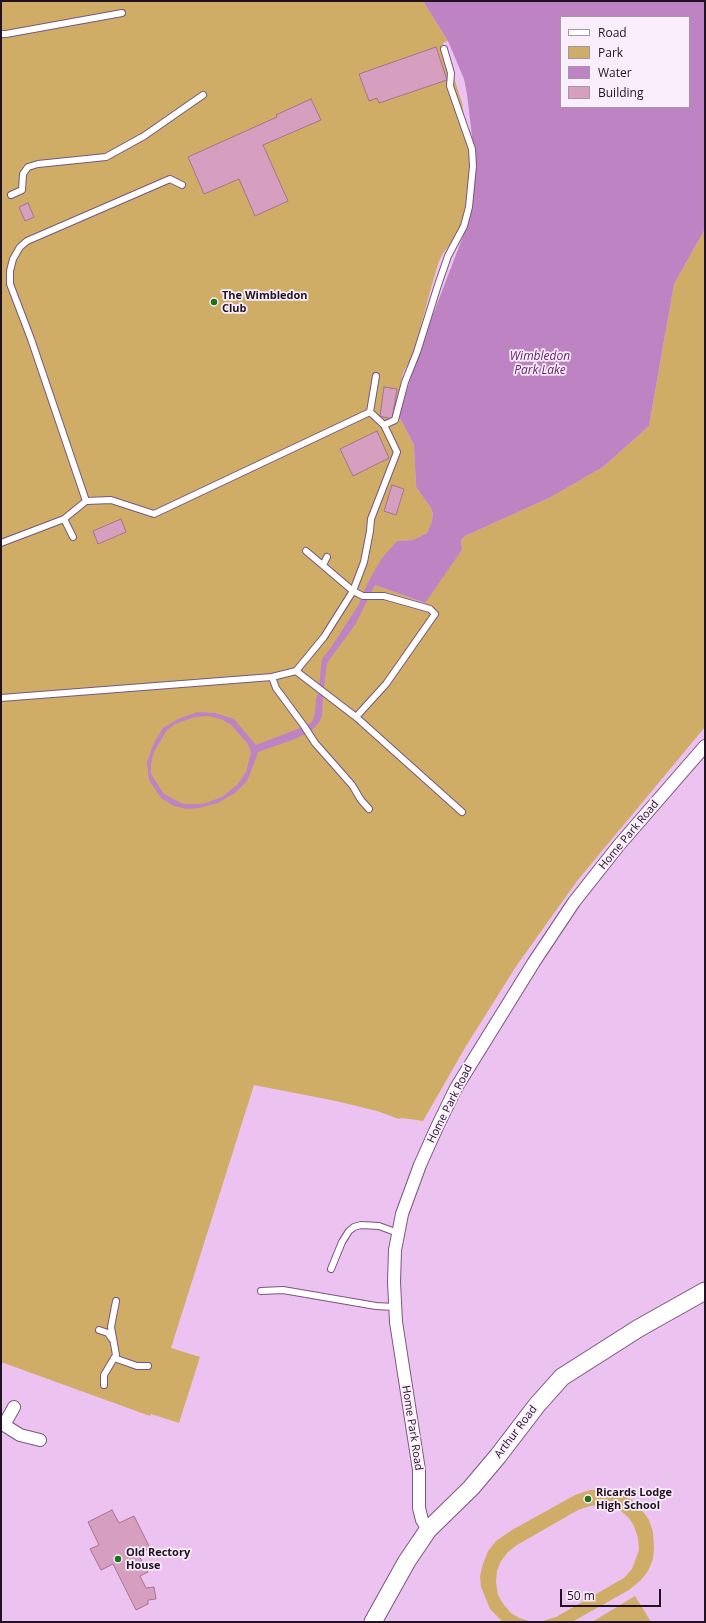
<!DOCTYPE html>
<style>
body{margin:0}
#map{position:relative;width:706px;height:1623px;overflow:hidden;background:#ecc2f0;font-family:"Open Sans",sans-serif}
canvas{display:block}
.frame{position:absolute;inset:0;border:2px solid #211222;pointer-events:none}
.legend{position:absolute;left:560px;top:16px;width:130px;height:92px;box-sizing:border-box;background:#fbeefc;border:1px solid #a496a5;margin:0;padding:5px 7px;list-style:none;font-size:12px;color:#211222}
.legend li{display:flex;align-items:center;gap:8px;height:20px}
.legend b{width:20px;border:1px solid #a496a5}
.scale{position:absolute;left:560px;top:1589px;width:101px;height:18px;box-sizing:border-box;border:2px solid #211222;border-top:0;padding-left:5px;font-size:12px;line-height:14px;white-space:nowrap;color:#211222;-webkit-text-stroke:3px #fbeefc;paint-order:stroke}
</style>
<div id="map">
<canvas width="706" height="1623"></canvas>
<div class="frame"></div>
<ul class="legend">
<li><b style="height:5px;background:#fff"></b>Road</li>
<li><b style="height:11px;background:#d0ad67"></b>Park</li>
<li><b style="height:11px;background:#bd83c3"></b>Water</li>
<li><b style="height:11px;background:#d79fbf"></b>Building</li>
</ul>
<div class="scale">50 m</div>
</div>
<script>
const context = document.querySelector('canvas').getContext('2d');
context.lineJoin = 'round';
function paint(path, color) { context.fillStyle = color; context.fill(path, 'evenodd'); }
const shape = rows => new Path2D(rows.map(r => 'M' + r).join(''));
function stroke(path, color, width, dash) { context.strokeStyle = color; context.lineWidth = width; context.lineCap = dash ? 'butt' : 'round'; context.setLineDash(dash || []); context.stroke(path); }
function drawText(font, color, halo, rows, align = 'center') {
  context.font = font + ' "Open Sans",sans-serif'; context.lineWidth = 3.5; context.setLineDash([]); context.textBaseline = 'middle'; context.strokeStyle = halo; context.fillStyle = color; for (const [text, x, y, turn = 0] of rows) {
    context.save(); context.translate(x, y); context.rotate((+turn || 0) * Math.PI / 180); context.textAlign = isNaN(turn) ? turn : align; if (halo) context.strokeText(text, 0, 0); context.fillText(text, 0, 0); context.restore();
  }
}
paint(shape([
 [1,1,423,1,448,41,443,43,462,103,471,161,471,172,465,212,460,228,454,240,443,253,439,261,429,295,414,353,403,373,394,413,395,418,399,416,414,445,416,487,431,508,433,515,431,524,427,533,413,540,397,541,368,582,424,603,462,550,461,540,465,536,549,498,603,467,649,426,674,284,705,229,705,727,577,881,517,965,466,1046,423,1121,402,1118,399,1119,377,1111,336,1101,254,1085,171,1348,200,1357,179,1423,151,1414,150,1416,1,1362],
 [590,1490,606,1490,621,1494,632,1500,641,1509,649,1520,653,1532,654,1548,653,1559,648,1571,641,1580,629,1590,572,1622,503,1622,490,1609,481,1587,480,1576,483,1564,488,1551,496,1541,512,1530,575,1495],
 [601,1505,611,1507,621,1511,629,1518,634,1526,638,1538,639,1550,632,1569,624,1578,556,1617,543,1621,529,1621,519,1618,511,1613,504,1605,498,1595,496,1582,497,1571,501,1561,508,1552,517,1545,578,1510,590,1506],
 [635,1596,651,1622,592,1622]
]), '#d0ad67');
paint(shape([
 [423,1,705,1,705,229,674,284,649,426,603,467,549,498,465,536,461,540,462,550,425,603,375,585,355,625,327,663,323,696,322,716,318,724,311,731,295,739,258,752,255,761,247,781,235,793,218,803,199,808,186,809,174,806,161,798,149,780,147,762,154,743,163,728,178,719,197,712,215,713,234,719,256,745,308,725,312,722,315,713,316,699,318,694,322,659,332,646,359,604,368,582,382,558,397,541,413,540,427,533,431,524,433,515,431,508,416,487,414,445,399,416,419,351,467,226,473,202,475,162,467,94,464,79,448,41],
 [561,17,689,17,689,107,561,107],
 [207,716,221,719,231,725,248,744,251,753,246,772,238,784,222,797,203,804,183,804,164,794,151,774,151,764,154,752,167,730,175,724,195,717]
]), '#bd83c3');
const building = shape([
 [436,47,447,80,379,103,377,98,369,101,359,74,436,47],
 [311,99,321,120,263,145,288,201,255,216,239,179,204,194,188,157,277,117,276,115,311,99],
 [28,203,34,217,25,221,19,207,28,203],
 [384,387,397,389,392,419,380,416,384,387],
 [377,431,389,458,353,476,340,449,377,431],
 [392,485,404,489,396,515,384,511,392,485],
 [121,519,126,532,98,544,93,531,121,519],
 [112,1510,119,1523,134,1516,150,1548,138,1554,148,1572,140,1576,146,1588,154,1587,156,1599,148,1600,148,1604,136,1610,113,1564,101,1570,90,1549,99,1545,88,1522,112,1510]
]);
paint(building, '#d79fbf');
stroke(building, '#a67290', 1);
const lane = shape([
 [1,34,6,34,122,13],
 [182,185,170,179,27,241,20,247,13,259,10,271,10,284,31,339,86,501,111,500,154,514,370,412,384,425,397,452,371,519,370,531,364,562,353,591,324,637,296,671],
 [11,195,22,190,23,174,28,167,38,164,106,157,144,136,203,95],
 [370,412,376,376],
 [384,425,395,420,405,382,417,352,438,285,448,256,464,226,469,207,473,166,472,149,450,86,451,73,444,49],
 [64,519,73,537],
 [1,543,64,519,86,501],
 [306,551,353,591,363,596,384,596,430,609,435,614,386,684,356,717],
 [323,565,327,557],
 [272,677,276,688,304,726,315,743,352,785,361,800,369,809],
 [1,698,272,677,296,671,356,717,462,812],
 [331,1269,342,1242,349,1231,354,1227,361,1225,379,1226,398,1233],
 [261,1291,283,1290,376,1306,395,1307],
 [99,1330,108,1333,112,1339],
 [114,1358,137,1366,148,1366],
 [104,1385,104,1375,116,1355,111,1327,116,1301]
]);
const street = shape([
 [1,1423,20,1435,40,1440],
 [4,1425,14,1407],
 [428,1530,422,1520,419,1508,419,1470,396,1322,394,1282,395,1250,402,1214,420,1165,437,1127,456,1088,534,962,574,902,619,845,705,746]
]);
const secondary = shape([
 [373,1622,407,1561,428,1530,471,1488,498,1456,537,1405,562,1377,639,1328,705,1291]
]);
stroke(lane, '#7a557d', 8);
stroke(street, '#7a557d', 14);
stroke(secondary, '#7a557d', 19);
stroke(lane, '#fff', 6);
stroke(street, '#fff', 12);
stroke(secondary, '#fff', 17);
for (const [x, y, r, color] of [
 [214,302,4,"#18721e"],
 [588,1499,4,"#18721e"],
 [118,1559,4,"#18721e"]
]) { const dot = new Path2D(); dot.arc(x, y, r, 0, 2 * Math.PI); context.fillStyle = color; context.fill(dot); stroke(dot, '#fbeefc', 1.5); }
drawText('bold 11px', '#211222', '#fbeefc', [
 ["The Wimbledon",222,296],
 ["Club",222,309],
 ["Ricards Lodge",596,1493],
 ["High School",596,1506],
 ["Old Rectory",126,1553],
 ["House",126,1566]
], 'left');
drawText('11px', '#211222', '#fbeefc', [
 ["Home Park Road",629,835,-50],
 ["Home Park Road",450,1104,-63],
 ["Home Park Road",412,1428,81],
 ["Arthur Road",516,1432,-53]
]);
drawText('italic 12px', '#67206f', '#fbeefc', [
 ["Wimbledon",540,357],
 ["Park Lake",540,371]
]);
</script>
